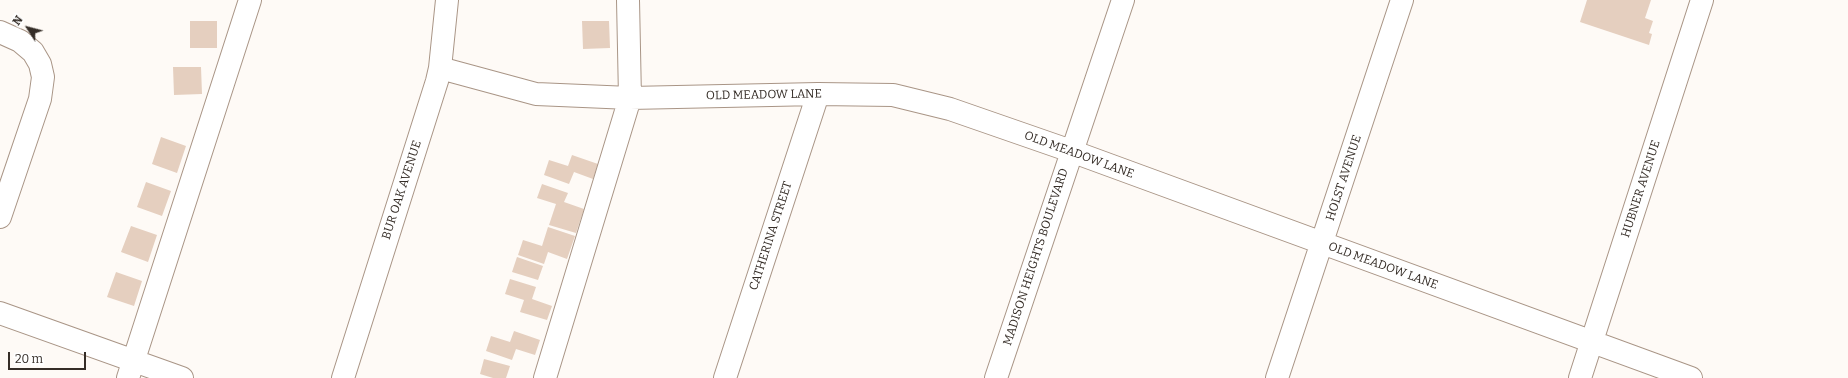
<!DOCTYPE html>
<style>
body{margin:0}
#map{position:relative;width:1848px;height:378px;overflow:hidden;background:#fefaf6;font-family:Bitter,serif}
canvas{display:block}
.north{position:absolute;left:8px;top:8px;width:40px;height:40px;-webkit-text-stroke:3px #fff;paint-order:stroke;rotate:306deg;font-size:11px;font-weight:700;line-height:16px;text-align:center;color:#352d27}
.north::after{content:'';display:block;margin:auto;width:14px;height:18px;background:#352d27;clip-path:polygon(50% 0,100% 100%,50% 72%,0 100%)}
.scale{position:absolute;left:8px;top:352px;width:78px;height:18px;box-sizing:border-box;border:2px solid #352d27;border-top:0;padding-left:5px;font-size:12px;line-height:14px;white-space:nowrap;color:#352d27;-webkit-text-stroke:3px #fff;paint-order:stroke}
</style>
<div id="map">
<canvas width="1848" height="378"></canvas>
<div class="north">N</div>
<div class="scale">20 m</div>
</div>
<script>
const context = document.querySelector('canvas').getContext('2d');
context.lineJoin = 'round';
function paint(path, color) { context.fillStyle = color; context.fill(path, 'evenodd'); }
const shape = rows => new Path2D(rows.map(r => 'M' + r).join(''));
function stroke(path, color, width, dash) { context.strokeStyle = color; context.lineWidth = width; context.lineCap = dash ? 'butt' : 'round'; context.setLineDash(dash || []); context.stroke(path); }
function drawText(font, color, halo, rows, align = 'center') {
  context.font = font + ' Bitter,serif'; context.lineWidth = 4; context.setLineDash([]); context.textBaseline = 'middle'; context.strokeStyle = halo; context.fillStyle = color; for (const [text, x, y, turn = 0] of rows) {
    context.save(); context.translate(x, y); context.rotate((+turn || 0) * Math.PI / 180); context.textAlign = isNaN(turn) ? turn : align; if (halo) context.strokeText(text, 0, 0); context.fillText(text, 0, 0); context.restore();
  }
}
paint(shape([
 [1587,0,1651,0,1645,18,1653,21,1649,33,1652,34,1649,45,1580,22],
 [190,21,217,21,217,48,190,48],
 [582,21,609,21,610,48,583,49],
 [173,67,201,67,202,94,174,95],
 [161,137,186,146,177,173,152,164],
 [572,155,598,164,593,179,574,172,569,184,544,175,549,160,568,166],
 [146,182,171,191,162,216,137,207],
 [542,184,568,193,564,202,584,209,576,233,549,225,556,204,537,198],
 [131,226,157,235,148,262,121,252],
 [548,227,575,236,567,259,548,252,544,264,518,255,523,240,542,246],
 [517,257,543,266,538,280,512,272],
 [116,272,142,281,134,306,107,297],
 [510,279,536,287,532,299,552,306,547,320,520,312,524,300,505,294],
 [514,331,540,340,535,355,516,349,512,360,486,351,491,336,510,342],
 [484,359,510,366,506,378,493,378,480,374]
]), '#e5cfbf');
const minor = shape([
 [0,32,20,41,33,52,40,64,43,77,40,99,0,217],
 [440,68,536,94,630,98,818,94,893,95,950,109,1071,151,1691,378],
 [0,313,182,378],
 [128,378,250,0],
 [343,378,437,81,440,68,447,0],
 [545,378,630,98,628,0],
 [725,378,818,94],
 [996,378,1123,0],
 [1277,378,1402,0],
 [1580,378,1702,0]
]);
stroke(minor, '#a99586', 24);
stroke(minor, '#fff', 22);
drawText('12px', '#352d27', '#fff', [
 ["OLD MEADOW LANE",764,95,-1],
 ["OLD MEADOW LANE",1079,155,20],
 ["HOLST AVENUE",1344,178,-72],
 ["HUBNER AVENUE",1641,189,-72],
 ["BUR OAK AVENUE",402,190,-72],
 ["CATHERINA STREET",771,236,-72],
 ["MADISON HEIGHTS BOULEVARD",1036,257,-72],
 ["OLD MEADOW LANE",1383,266,20]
]);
</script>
